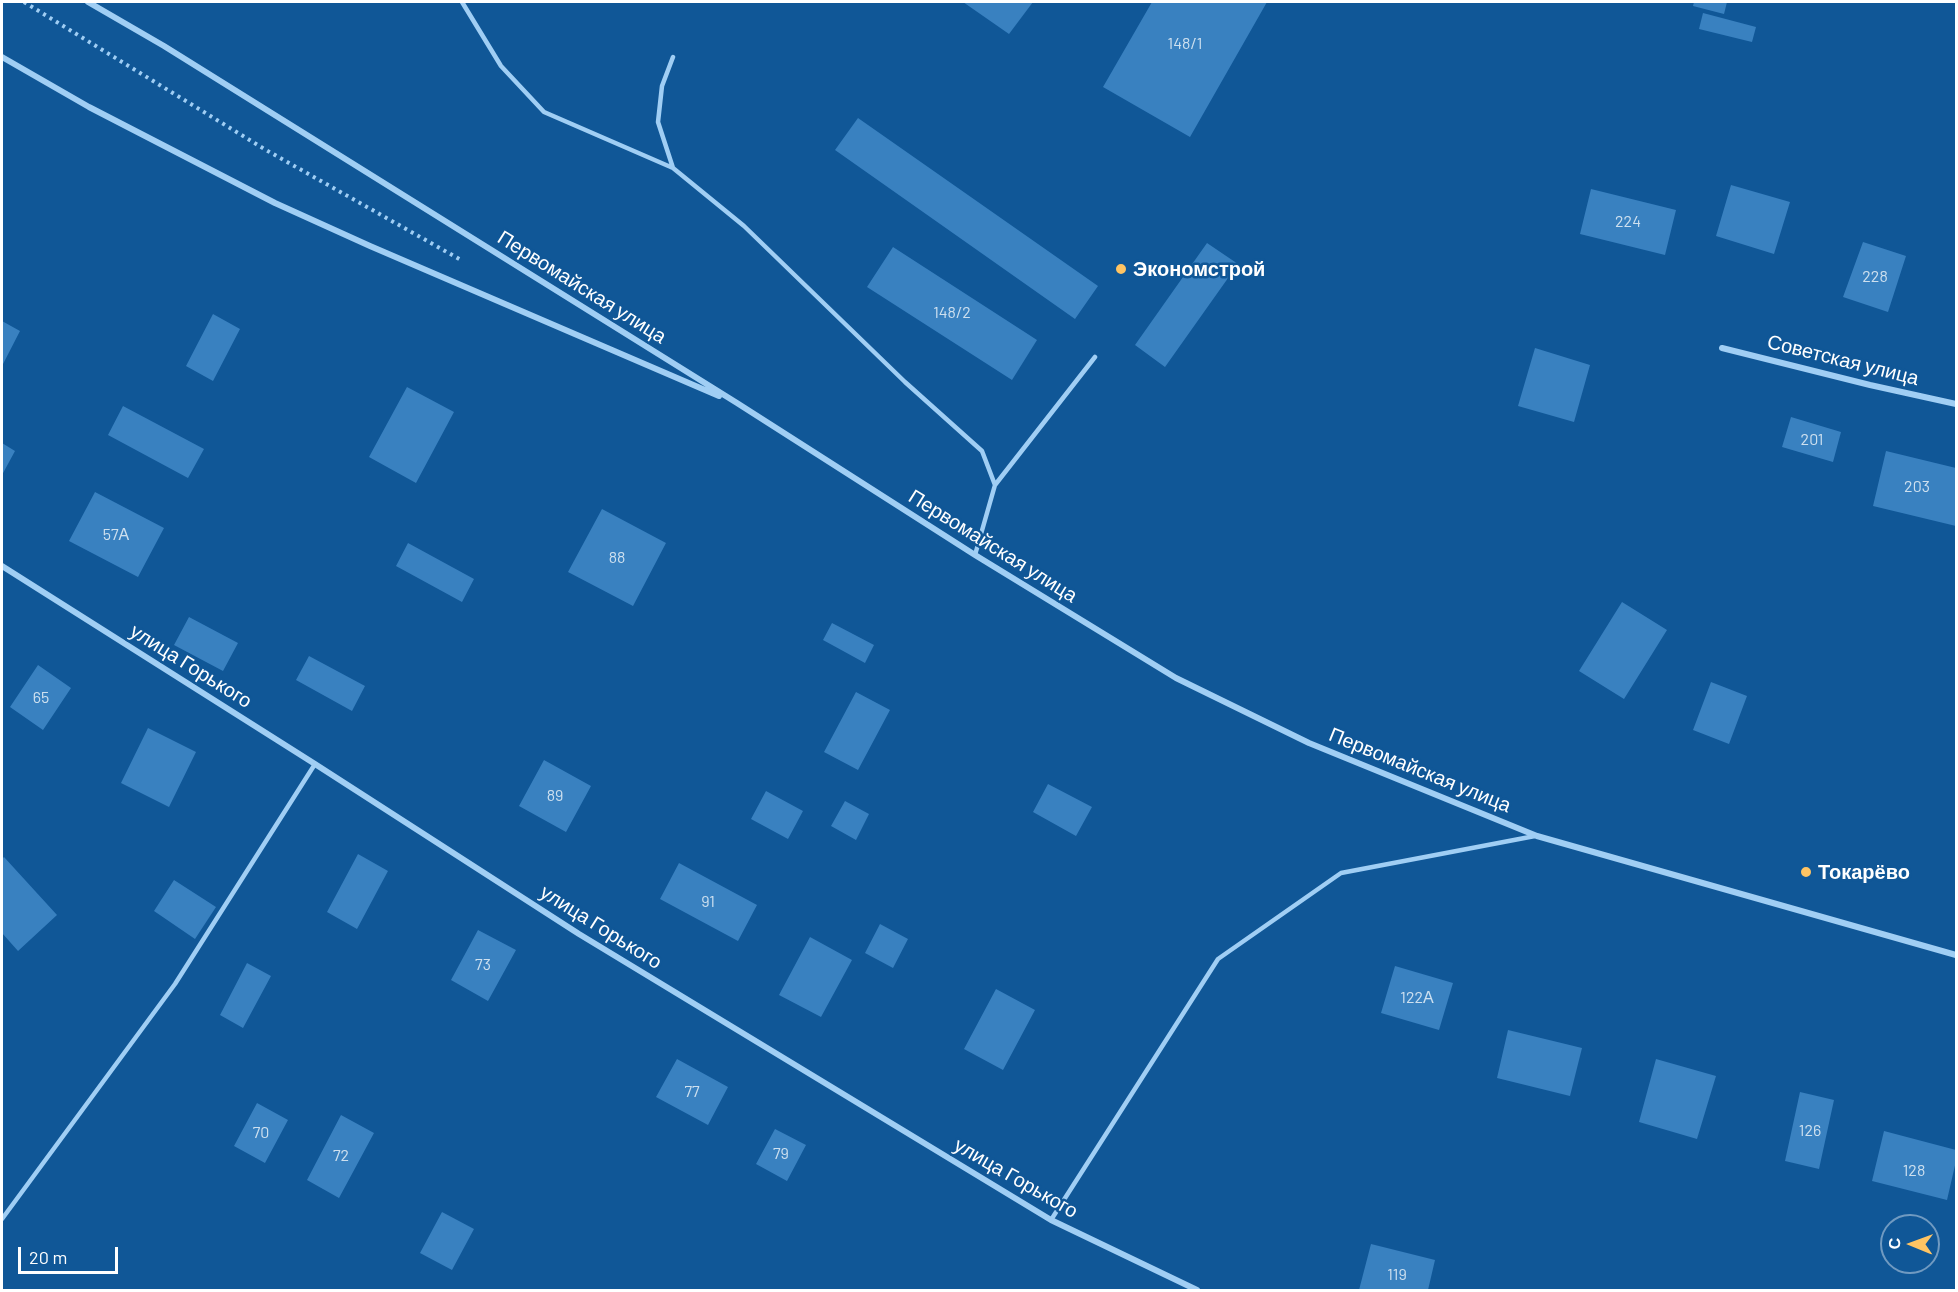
<!DOCTYPE html>
<meta charset="utf-8">
<style>
body{margin:0}
#map{position:relative;width:1958px;height:1292px;overflow:hidden;background:#105797;font-family:Barlow,sans-serif}
canvas{display:block}
.frame{position:absolute;inset:0;border:3px solid #fff;pointer-events:none}
.north{position:absolute;left:1880px;top:1214px;width:60px;height:60px;box-sizing:border-box;background:#105797;border:2px solid #709ac1;border-radius:50%;rotate:271deg;font-size:16px;font-weight:700;line-height:24px;text-align:center;color:#fff}
.north::after{content:'';display:block;margin:auto;width:21px;height:27px;background:#ffc463;clip-path:polygon(50% 0,100% 100%,50% 72%,0 100%)}
.scale{position:absolute;left:18px;top:1247px;width:100px;height:27px;box-sizing:border-box;border:3px solid #fff;border-top:0;padding-left:8px;font-size:18px;line-height:21px;white-space:nowrap;color:#fff;-webkit-text-stroke:4px #105797;paint-order:stroke}
</style>
<div id="map">
<canvas width="1958" height="1292"></canvas>
<div class="frame"></div>
<div class="north">С</div>
<div class="scale">20 m</div>
</div>
<script>
const context = document.querySelector('canvas').getContext('2d');
context.lineJoin = 'round';
function paint(path, color) { context.fillStyle = color; context.fill(path, 'evenodd'); }
const shape = rows => new Path2D(rows.map(r => 'M' + r).join(''));
function stroke(path, color, width, dash) { context.strokeStyle = color; context.lineWidth = width; context.lineCap = dash ? 'butt' : 'round'; context.setLineDash(dash || []); context.stroke(path); }
function drawText(font, color, halo, rows, align = 'center') {
  context.font = font + ' Barlow,sans-serif'; context.lineWidth = 5; context.setLineDash([]); context.textBaseline = 'middle'; context.strokeStyle = halo; context.fillStyle = color; for (const [text, x, y, turn = 0] of rows) {
    context.save(); context.translate(x, y); context.rotate((+turn || 0) * Math.PI / 180); context.textAlign = isNaN(turn) ? turn : align; if (halo) context.strokeText(text, 0, 0); context.fillText(text, 0, 0); context.restore();
  }
}
paint(shape([
 [963,2,1033,2,1009,34],
 [1152,2,1267,2,1190,137,1103,87],
 [1694,2,1727,2,1724,14,1693,6],
 [1703,13,1756,27,1752,42,1699,29],
 [858,118,1098,286,1075,319,835,150],
 [1731,185,1790,202,1774,254,1716,236],
 [1591,189,1676,210,1665,255,1580,234],
 [1863,242,1906,256,1888,312,1843,297],
 [1207,243,1238,264,1165,367,1135,345],
 [893,247,1037,340,1012,380,867,287],
 [213,314,240,329,213,381,186,366],
 [2,321,20,331,2,366],
 [1535,348,1590,365,1574,422,1518,406],
 [407,387,454,412,416,483,369,457],
 [123,406,204,449,188,478,108,435],
 [1791,417,1841,432,1833,462,1782,447],
 [2,443,15,451,2,475],
 [1886,451,1956,468,1956,526,1873,506],
 [95,492,164,528,138,577,69,541],
 [602,509,666,543,633,606,568,572],
 [408,543,474,579,462,602,396,566],
 [1622,602,1667,630,1624,699,1579,671],
 [189,617,238,643,223,671,174,645],
 [832,623,874,645,865,663,823,640],
 [309,656,365,686,352,711,296,680],
 [38,665,71,688,43,730,10,707],
 [1711,682,1747,696,1729,744,1693,730],
 [856,692,890,710,858,770,824,752],
 [148,728,196,752,169,807,121,783],
 [544,760,591,786,566,832,519,806],
 [1048,784,1092,807,1076,836,1033,812],
 [766,791,803,811,788,839,751,819],
 [845,801,869,814,856,840,831,826],
 [358,854,388,871,357,929,327,912],
 [4,857,57,915,18,951,2,933,2,859],
 [679,863,757,905,738,941,660,899],
 [174,880,216,907,195,939,154,911],
 [880,924,908,939,893,968,865,953],
 [478,930,516,950,488,1001,451,980],
 [810,937,852,960,821,1017,779,995],
 [247,963,271,976,243,1028,220,1015],
 [1395,966,1453,983,1439,1030,1381,1013],
 [996,989,1035,1010,1003,1070,964,1049],
 [1508,1030,1582,1048,1570,1096,1497,1078],
 [677,1059,728,1087,708,1125,656,1097],
 [1656,1059,1716,1076,1697,1139,1639,1122],
 [1800,1092,1834,1100,1819,1169,1785,1161],
 [257,1103,288,1120,265,1163,234,1146],
 [341,1115,374,1133,339,1198,307,1180],
 [775,1129,806,1145,787,1181,756,1164],
 [1884,1131,1956,1150,1956,1161,1947,1200,1872,1181],
 [442,1212,474,1229,452,1270,420,1253],
 [1371,1244,1435,1260,1428,1290,1359,1290]
]), '#3981c0');
stroke(shape([
 [24,2,266,150,461,260]
]), '#a0cef4', 4, [3, 4.5]);
stroke(shape([
 [462,2,501,66,544,112,673,168],
 [673,57,662,86,658,122,673,168,744,226,905,382,982,451,995,485,975,555],
 [995,485,1095,357],
 [2,1219,175,984,315,764],
 [1051,1220,1218,959,1341,873,1535,836]
]), '#a0cef4', 4.5);
stroke(shape([
 [88,2,164,46,737,403,975,555,1176,678,1309,743,1537,836,1956,955],
 [2,57,89,107,275,203,370,246,719,396],
 [1722,348,1870,385,1956,404],
 [2,566,315,764,579,934,1051,1220,1197,1290]
]), '#a0cef4', 6);
for (const [x, y, r, color] of [
 [1121,269,6,"#ffc463"],
 [1806,872,6,"#ffc463"]
]) { const dot = new Path2D(); dot.arc(x, y, r, 0, 2 * Math.PI); context.fillStyle = color; context.fill(dot); stroke(dot, '#105797', 2); }
drawText('16px', '#cee0ef', null, [
 ["148/1",1185,44],
 ["224",1628,222],
 ["228",1875,277],
 ["148/2",952,313],
 ["201",1812,440],
 ["203",1917,487],
 ["57А",116,535],
 ["88",617,558],
 ["65",41,698],
 ["89",555,796],
 ["91",708,902],
 ["73",483,965],
 ["122А",1417,998],
 ["77",692,1092],
 ["126",1810,1131],
 ["70",261,1133],
 ["79",781,1154],
 ["72",341,1156],
 ["128",1914,1171],
 ["119",1397,1275]
]);
drawText('bold 20px', '#fff', '#105797', [
 ["Экономстрой",1133,269],
 ["Токарёво",1818,872]
], 'left');
drawText('20px', '#fff', '#105797', [
 ["Первомайская улица",582,287,32],
 ["Советская улица",1843,360,14],
 ["Первомайская улица",993,546,32],
 ["улица Горького",191,666,32],
 ["Первомайская улица",1420,770,22],
 ["улица Горького",601,927,32],
 ["улица Горького",1016,1178,30]
]);
</script>
